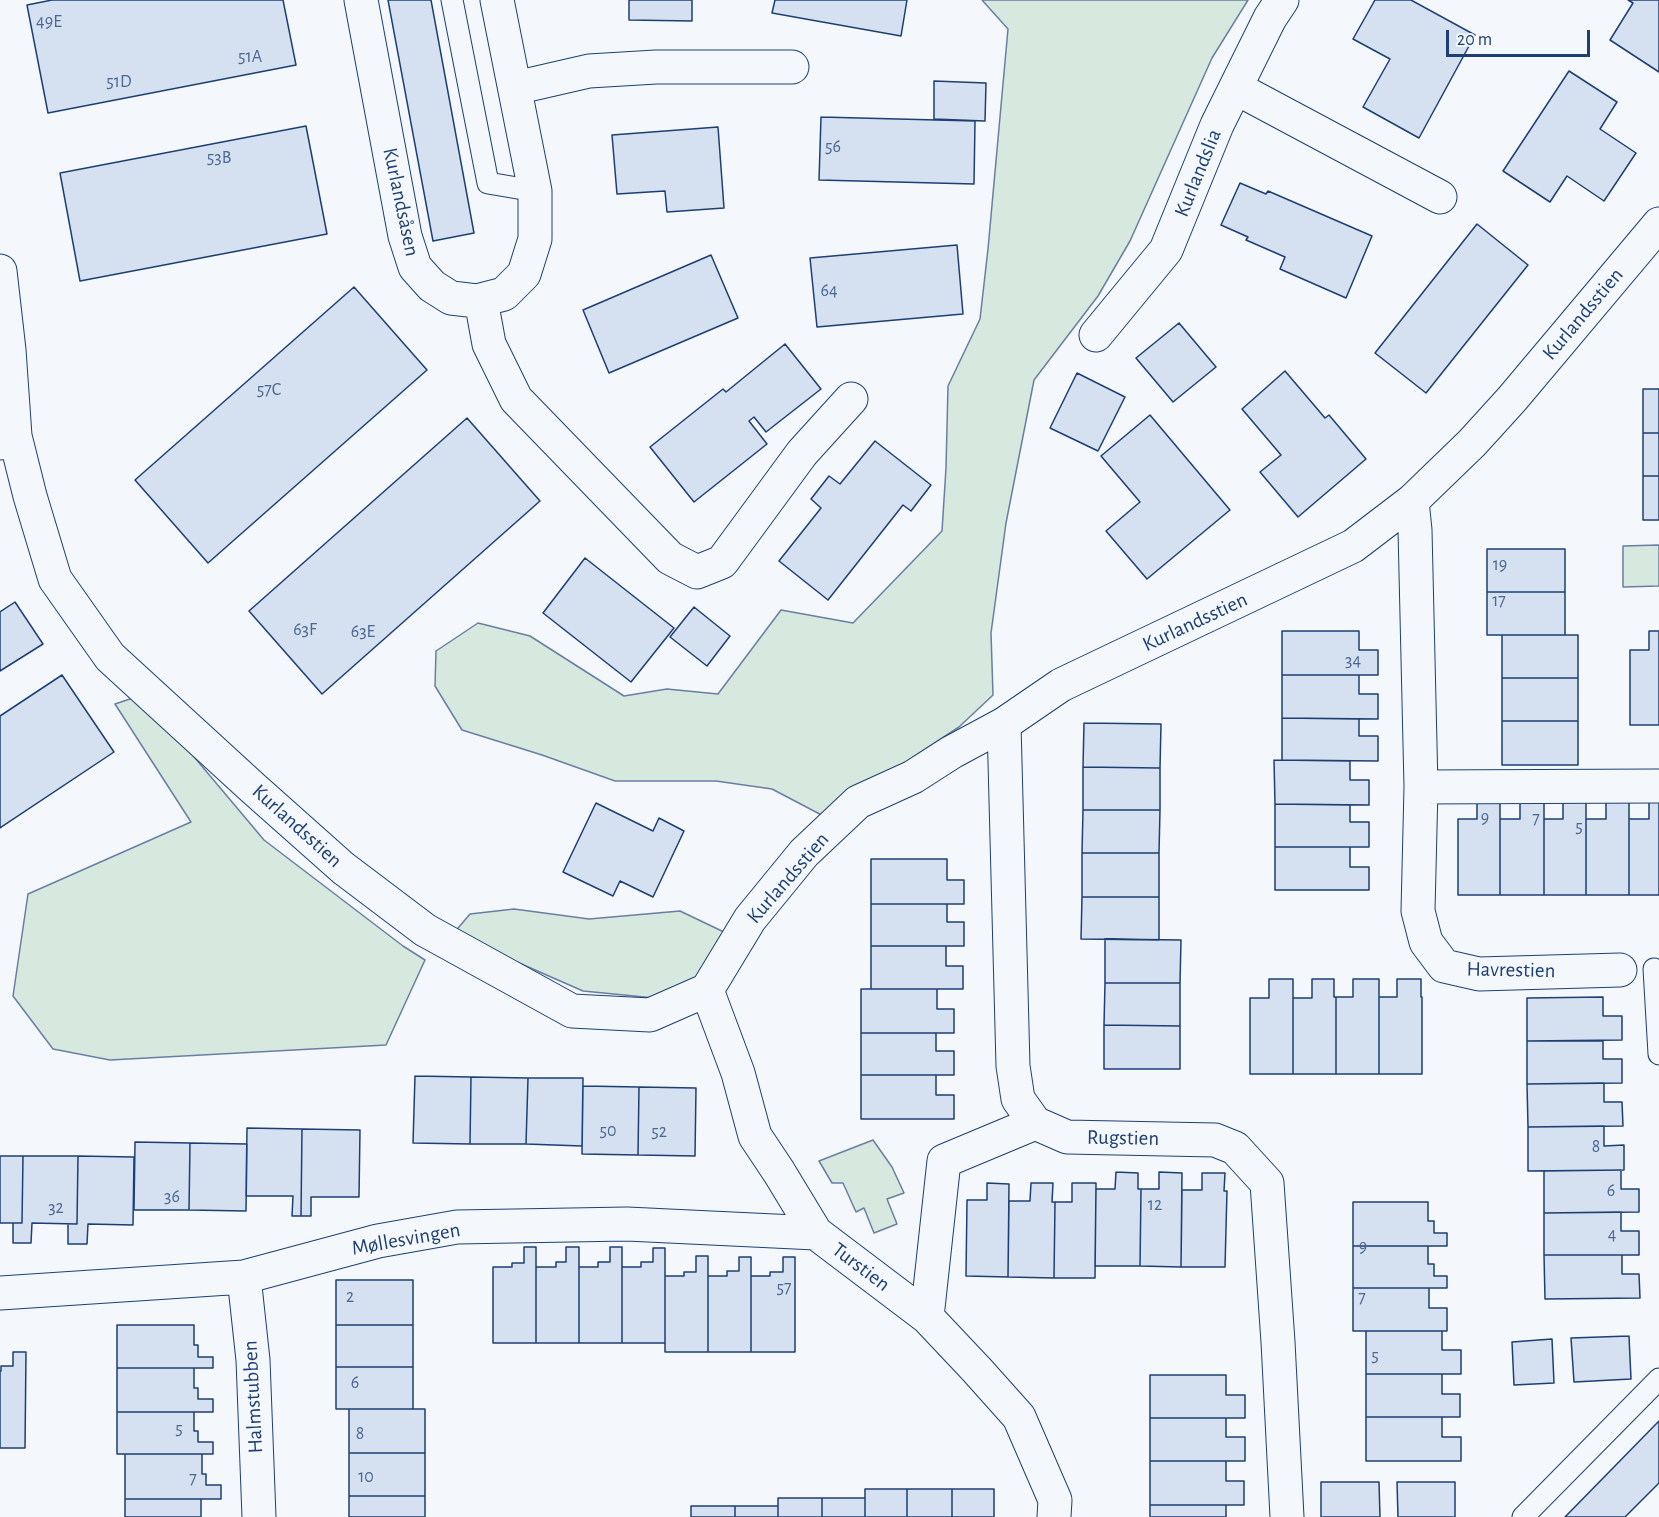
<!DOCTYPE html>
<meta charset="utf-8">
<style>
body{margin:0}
#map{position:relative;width:1659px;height:1517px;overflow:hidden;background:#f4f7fb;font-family:"Alegreya Sans",sans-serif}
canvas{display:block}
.scale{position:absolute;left:1446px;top:30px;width:144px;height:27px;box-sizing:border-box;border:3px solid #1d3f73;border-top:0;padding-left:8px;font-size:18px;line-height:21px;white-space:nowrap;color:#1d3f73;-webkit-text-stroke:4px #f4f7fb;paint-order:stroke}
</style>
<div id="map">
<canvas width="1659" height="1517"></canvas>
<div class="scale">20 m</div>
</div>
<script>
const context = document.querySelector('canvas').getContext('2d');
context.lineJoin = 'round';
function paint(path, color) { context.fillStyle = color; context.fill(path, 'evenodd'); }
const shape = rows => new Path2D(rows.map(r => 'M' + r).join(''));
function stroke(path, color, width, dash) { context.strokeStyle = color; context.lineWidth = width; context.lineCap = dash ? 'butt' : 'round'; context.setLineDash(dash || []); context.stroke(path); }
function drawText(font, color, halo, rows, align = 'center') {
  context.font = font + ' "Alegreya Sans",sans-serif'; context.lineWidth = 4.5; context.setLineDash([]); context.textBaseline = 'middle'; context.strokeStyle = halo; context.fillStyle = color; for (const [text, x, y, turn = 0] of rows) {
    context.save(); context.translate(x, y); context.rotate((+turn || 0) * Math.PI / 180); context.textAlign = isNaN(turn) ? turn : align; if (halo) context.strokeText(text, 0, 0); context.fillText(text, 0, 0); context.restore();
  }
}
const green = shape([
 [982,0,1248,0,1212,58,1130,241,1098,296,1034,380,1006,523,991,633,993,695,959,727,875,782,833,821,772,789,716,781,615,781,542,755,462,730,435,686,436,651,478,623,530,636,624,696,667,689,718,694,781,610,853,623,942,531,946,468,948,386,980,319,988,249,1008,29,982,0],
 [1659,545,1659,586,1623,587,1623,546,1659,545],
 [142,695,264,840,403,946,425,960,386,1045,110,1060,53,1049,13,996,28,894,191,822,115,704,142,695],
 [514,909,589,919,680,911,726,933,730,958,665,999,583,991,453,934,470,914,514,909],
 [873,1140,892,1167,904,1193,887,1199,897,1224,874,1233,864,1208,856,1212,843,1183,832,1183,819,1161,873,1140]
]);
paint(green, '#d7e8df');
stroke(green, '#687fa3', 1.5);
const building = shape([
 [52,0,283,0,296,65,48,113,27,5,52,0],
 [388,0,431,0,474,233,433,241,388,0],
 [629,0,692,0,692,21,629,20,629,0],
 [775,0,907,0,901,36,772,13,775,0],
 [1375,0,1411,0,1475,35,1419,138,1363,107,1390,59,1353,39,1375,0],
 [1628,0,1659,0,1659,72,1610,40,1633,3,1628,0],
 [1569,71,1617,102,1600,129,1636,153,1604,201,1567,176,1550,202,1503,171,1569,71],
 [934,81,986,83,985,121,934,119,934,81],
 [821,117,975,121,974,184,819,180,821,117],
 [306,126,327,234,80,281,60,173,306,126],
 [718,127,724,208,667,212,665,191,617,194,612,135,718,127],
 [1240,183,1266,194,1268,191,1372,236,1346,298,1280,269,1285,257,1246,240,1248,237,1221,225,1240,183],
 [1477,224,1528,265,1426,393,1375,353,1477,224],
 [957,245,963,314,817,327,810,258,957,245],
 [711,255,738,318,609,373,583,310,711,255],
 [354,287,427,370,208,563,135,480,354,287],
 [1179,323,1216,367,1173,402,1136,358,1179,323],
 [785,344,821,389,766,432,754,417,749,421,767,444,694,502,650,447,723,389,726,392,785,344],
 [1285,371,1325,418,1329,415,1366,459,1298,517,1260,472,1281,455,1242,409,1285,371],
 [1077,373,1125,397,1098,451,1050,428,1077,373],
 [1643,389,1659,389,1659,433,1643,433,1643,389],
 [1150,415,1230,510,1147,579,1106,531,1140,502,1101,456,1150,415],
 [467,418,540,501,322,694,249,611,467,418],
 [1643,433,1659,433,1659,476,1643,476,1643,433],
 [875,441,931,485,911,511,903,505,828,600,779,561,821,508,811,499,829,476,840,484,875,441],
 [1643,476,1659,476,1659,520,1643,520,1643,476],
 [1487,549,1565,549,1565,592,1487,592,1487,549],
 [585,558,674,628,631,682,543,613,585,558],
 [1487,592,1565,592,1565,635,1487,635,1487,592],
 [15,602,43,644,0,671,0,612,15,602],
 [694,607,730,636,707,666,670,637,694,607],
 [1282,631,1359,631,1359,650,1378,650,1378,675,1282,675,1282,631],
 [1649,631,1659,631,1659,725,1630,725,1630,650,1649,650,1649,631],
 [1502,635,1578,635,1578,678,1502,678,1502,635],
 [62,675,114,752,0,828,0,716,62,675],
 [1282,675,1359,675,1359,694,1378,694,1378,719,1282,718,1282,675],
 [1502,678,1578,678,1578,721,1502,721,1502,678],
 [1282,718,1359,719,1359,736,1378,736,1378,761,1282,760,1282,718],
 [1502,721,1578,721,1578,765,1502,765,1502,721],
 [1084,723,1161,724,1160,768,1083,767,1084,723],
 [1274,760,1350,761,1350,780,1369,780,1369,805,1275,804,1274,760],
 [1083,767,1160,768,1160,810,1083,810,1083,767],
 [1477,800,1500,800,1500,895,1458,895,1458,819,1477,819,1477,800],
 [1520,800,1544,800,1544,895,1500,895,1500,819,1520,819,1520,800],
 [1563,800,1586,800,1586,895,1544,895,1544,819,1563,819,1563,800],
 [1606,800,1629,800,1629,895,1586,895,1586,819,1606,819,1606,800],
 [1649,800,1659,800,1659,895,1629,895,1629,819,1649,819,1649,800],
 [596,803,653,831,659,818,684,831,653,897,620,881,613,896,563,872,596,803],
 [1275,804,1350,805,1350,822,1369,822,1369,847,1275,847,1275,804],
 [1083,810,1160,810,1159,853,1082,853,1083,810],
 [1275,847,1350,847,1350,867,1369,867,1369,890,1275,890,1275,847],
 [1082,853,1159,853,1159,897,1082,897,1082,853],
 [871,859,947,859,947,880,964,880,964,904,871,904,871,859],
 [1082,897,1159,897,1159,940,1081,939,1082,897],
 [871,904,947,904,947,922,964,922,964,946,871,946,871,904],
 [1105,939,1181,940,1180,983,1105,983,1105,939],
 [871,946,946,946,946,966,963,966,963,989,871,989,871,946],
 [1269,979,1293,979,1293,1074,1250,1074,1250,998,1269,998,1269,979],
 [1312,979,1334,979,1334,997,1336,997,1336,1074,1293,1074,1293,998,1312,998,1312,979],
 [1353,979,1379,979,1379,1074,1336,1074,1336,997,1353,997,1353,979],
 [1397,979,1421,979,1421,997,1422,997,1422,1074,1379,1074,1379,997,1397,997,1397,979],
 [1105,983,1180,983,1180,1026,1104,1025,1105,983],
 [861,989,937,989,937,1009,954,1009,954,1033,861,1033,861,989],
 [1603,997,1603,1016,1622,1016,1622,1040,1527,1041,1527,998,1603,997],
 [1104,1025,1180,1026,1180,1069,1104,1069,1104,1025],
 [861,1033,936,1033,936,1051,954,1051,954,1075,861,1075,861,1033],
 [1527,1041,1603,1041,1603,1059,1622,1059,1622,1083,1527,1084,1527,1041],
 [861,1075,936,1075,936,1095,954,1095,954,1119,861,1119,861,1075],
 [415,1076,471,1077,470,1144,413,1143,415,1076],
 [471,1077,528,1078,526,1144,470,1144,471,1077],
 [528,1078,583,1078,582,1146,526,1144,528,1078],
 [1604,1083,1604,1102,1622,1102,1623,1126,1528,1127,1527,1084,1604,1083],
 [583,1086,639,1087,638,1155,582,1154,583,1086],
 [639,1087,696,1088,695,1156,638,1155,639,1087],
 [1604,1126,1604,1146,1624,1145,1624,1170,1528,1171,1528,1127,1604,1126],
 [247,1128,302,1129,301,1216,292,1216,293,1196,246,1196,247,1128],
 [302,1129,360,1130,359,1197,311,1197,311,1216,301,1216,302,1129],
 [135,1142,190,1143,189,1210,134,1210,135,1142],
 [190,1143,247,1144,246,1211,189,1210,190,1143],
 [0,1156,23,1156,22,1223,0,1223,0,1156],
 [23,1156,78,1156,77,1224,32,1223,31,1243,13,1243,13,1223,22,1223,23,1156],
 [78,1156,134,1157,133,1225,88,1224,87,1244,68,1244,68,1224,77,1224,78,1156],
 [1621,1170,1621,1189,1639,1189,1639,1212,1544,1213,1544,1171,1621,1170],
 [1116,1172,1138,1173,1138,1189,1141,1189,1140,1266,1095,1266,1096,1189,1115,1189,1116,1172],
 [1159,1172,1182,1173,1181,1267,1140,1266,1141,1189,1159,1189,1159,1172],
 [1202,1173,1225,1173,1224,1191,1227,1191,1225,1267,1181,1267,1182,1190,1202,1190,1202,1173],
 [987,1183,1009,1184,1008,1277,966,1276,967,1200,987,1200,987,1183],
 [1031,1183,1053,1183,1052,1202,1055,1202,1054,1278,1008,1277,1009,1201,1030,1201,1031,1183],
 [1072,1183,1096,1183,1095,1278,1054,1278,1055,1202,1072,1202,1072,1183],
 [1353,1202,1428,1202,1428,1221,1434,1221,1434,1233,1447,1233,1447,1246,1353,1246,1353,1202],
 [1621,1212,1621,1231,1639,1231,1639,1255,1544,1255,1544,1213,1621,1212],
 [1353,1246,1428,1246,1428,1264,1434,1264,1434,1276,1447,1276,1447,1288,1353,1288,1353,1246],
 [524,1247,536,1247,536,1343,493,1343,493,1267,512,1267,512,1263,524,1263,524,1247],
 [566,1247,579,1247,579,1343,536,1343,536,1267,556,1267,556,1262,566,1262,566,1247],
 [610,1247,622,1247,622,1343,579,1343,579,1267,598,1267,598,1262,610,1262,610,1247],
 [653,1248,665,1248,665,1343,622,1343,622,1267,641,1267,641,1262,653,1262,653,1248],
 [1544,1255,1622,1255,1622,1274,1639,1274,1640,1298,1545,1299,1544,1255],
 [696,1256,708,1256,708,1352,665,1352,665,1276,684,1276,684,1272,696,1272,696,1256],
 [739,1257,751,1257,751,1352,708,1352,708,1276,727,1276,727,1271,739,1271,739,1257],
 [783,1257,795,1257,795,1352,751,1352,751,1276,770,1276,770,1272,783,1272,783,1257],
 [336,1280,413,1280,413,1325,336,1325,336,1280],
 [1353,1288,1429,1288,1429,1308,1447,1308,1447,1331,1353,1331,1353,1288],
 [117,1325,194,1325,194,1345,198,1345,198,1357,213,1357,213,1368,117,1368,117,1325],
 [336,1325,413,1325,413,1367,336,1367,336,1325],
 [1366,1331,1442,1331,1442,1350,1461,1350,1461,1374,1366,1374,1366,1331],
 [1629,1336,1631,1379,1574,1382,1571,1338,1629,1336],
 [1552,1339,1554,1383,1514,1385,1512,1342,1552,1339],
 [13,1352,26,1352,25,1448,0,1448,0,1371,1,1371,1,1366,13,1366,13,1352],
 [336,1367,413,1367,413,1409,336,1409,336,1367],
 [117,1368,194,1368,194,1388,198,1388,198,1399,213,1399,213,1412,117,1412,117,1368],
 [1366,1374,1442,1374,1442,1394,1460,1394,1460,1417,1366,1417,1366,1374],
 [1150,1375,1226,1375,1226,1395,1245,1395,1245,1418,1150,1418,1150,1375],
 [349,1409,425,1409,425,1453,349,1453,349,1409],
 [117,1412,194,1412,194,1431,198,1431,198,1442,213,1442,213,1454,117,1454,117,1412],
 [1366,1417,1442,1417,1442,1437,1461,1437,1461,1461,1366,1461,1366,1417],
 [1150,1418,1226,1418,1226,1437,1245,1437,1245,1461,1150,1461,1150,1418],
 [1659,1421,1659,1483,1625,1517,1565,1517,1659,1421],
 [349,1453,425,1453,425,1496,349,1496,349,1453],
 [125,1454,202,1454,202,1474,206,1474,206,1485,221,1485,221,1499,125,1499,125,1454],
 [1150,1461,1226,1461,1226,1481,1244,1481,1244,1505,1150,1505,1150,1461],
 [1321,1482,1379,1482,1380,1517,1321,1517,1321,1482],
 [1397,1482,1455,1482,1455,1517,1398,1517,1397,1482],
 [865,1489,907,1489,907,1517,865,1517,865,1489],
 [907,1489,952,1489,952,1517,907,1517,907,1489],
 [952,1489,994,1489,994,1517,952,1517,952,1489],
 [349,1496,425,1496,425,1517,349,1517,349,1496],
 [778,1498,822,1498,822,1517,778,1517,778,1498],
 [822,1498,865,1498,865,1517,822,1517,822,1498],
 [125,1499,201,1499,201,1517,125,1517,125,1499],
 [1150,1505,1226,1505,1226,1517,1150,1517,1150,1505],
 [691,1506,735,1506,735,1517,691,1517,691,1506],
 [735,1506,778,1506,778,1517,735,1517,735,1506]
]);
paint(building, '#d5e0f0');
stroke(building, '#1d3f73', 1.5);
const lane = shape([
 [452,0,488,183,535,191],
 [1654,969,1659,1054],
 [1523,1517,1659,1379]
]);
const street = shape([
 [361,0,405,236,415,267,432,286,451,298,477,301,504,294,524,274,535,239,535,191,497,0],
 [515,88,589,71,656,67,792,67],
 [1236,88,1440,197],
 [0,271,9,350,15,436,0,443],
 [481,300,489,344,516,399,670,558,697,572,722,562,802,453,851,399],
 [1096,335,1166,250,1217,125,1270,18,1282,0],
 [15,436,30,496,55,579,110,657,253,788,343,868,425,930,572,1011,650,1015,707,990,750,919,804,853,858,802,913,777,952,752,1004,724,1061,685,1353,546,1412,501,1472,443,1512,399,1659,224],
 [1412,501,1415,530,1421,787,1418,911,1426,942,1444,966,1479,974,1620,970],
 [1004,724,1013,1066,1018,1099,1035,1123,1067,1137,1215,1140,1235,1148,1267,1183,1278,1342,1287,1517],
 [1421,787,1659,786],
 [707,990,738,1073,755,1136,779,1172,816,1233,927,1317,977,1370,1019,1417,1055,1500,1054,1517],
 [244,1277,253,1360,259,1517],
 [0,1293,244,1277,378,1241,457,1227,627,1224,816,1233],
 [927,1317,944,1161,1035,1123]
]);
stroke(lane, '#1d3f73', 23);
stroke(street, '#1d3f73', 35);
stroke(lane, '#f4f7fb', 21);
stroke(street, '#f4f7fb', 33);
drawText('18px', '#4b6792', null, [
 ["49E",49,22],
 ["51A",250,57],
 ["51D",119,82],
 ["56",833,147],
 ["53B",219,158],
 ["64",829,291],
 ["57C",269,390],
 ["19",1500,565],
 ["17",1499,601],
 ["63F",305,630],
 ["63E",363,632],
 ["34",1353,661],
 ["9",1485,818],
 ["7",1536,819],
 ["5",1579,827],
 ["50",608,1131],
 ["52",659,1132],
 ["8",1596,1147],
 ["6",1611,1191],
 ["36",172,1197],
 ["12",1155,1205],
 ["32",56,1208],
 ["4",1612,1235],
 ["9",1363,1247],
 ["57",784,1288],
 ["2",350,1297],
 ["7",1362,1298],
 ["5",1375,1356],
 ["6",355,1383],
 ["5",179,1429],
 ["8",360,1434],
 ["10",366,1477],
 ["7",193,1479]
]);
drawText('21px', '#1d3f73', '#f4f7fb', [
 ["Kurlandslia",1198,173,-68],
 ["Kurlandsåsen",401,202,78],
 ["Kurlandsstien",1583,314,-50],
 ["Kurlandsstien",1195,622,-25],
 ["Kurlandsstien",297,826,42],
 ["Kurlandsstien",788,878,-49],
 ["Havrestien",1511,970,1],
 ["Rugstien",1123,1138,1],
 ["Møllesvingen",406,1239,-10],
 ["Turstien",861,1267,37],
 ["Halmstubben",253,1397,-93]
]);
</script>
